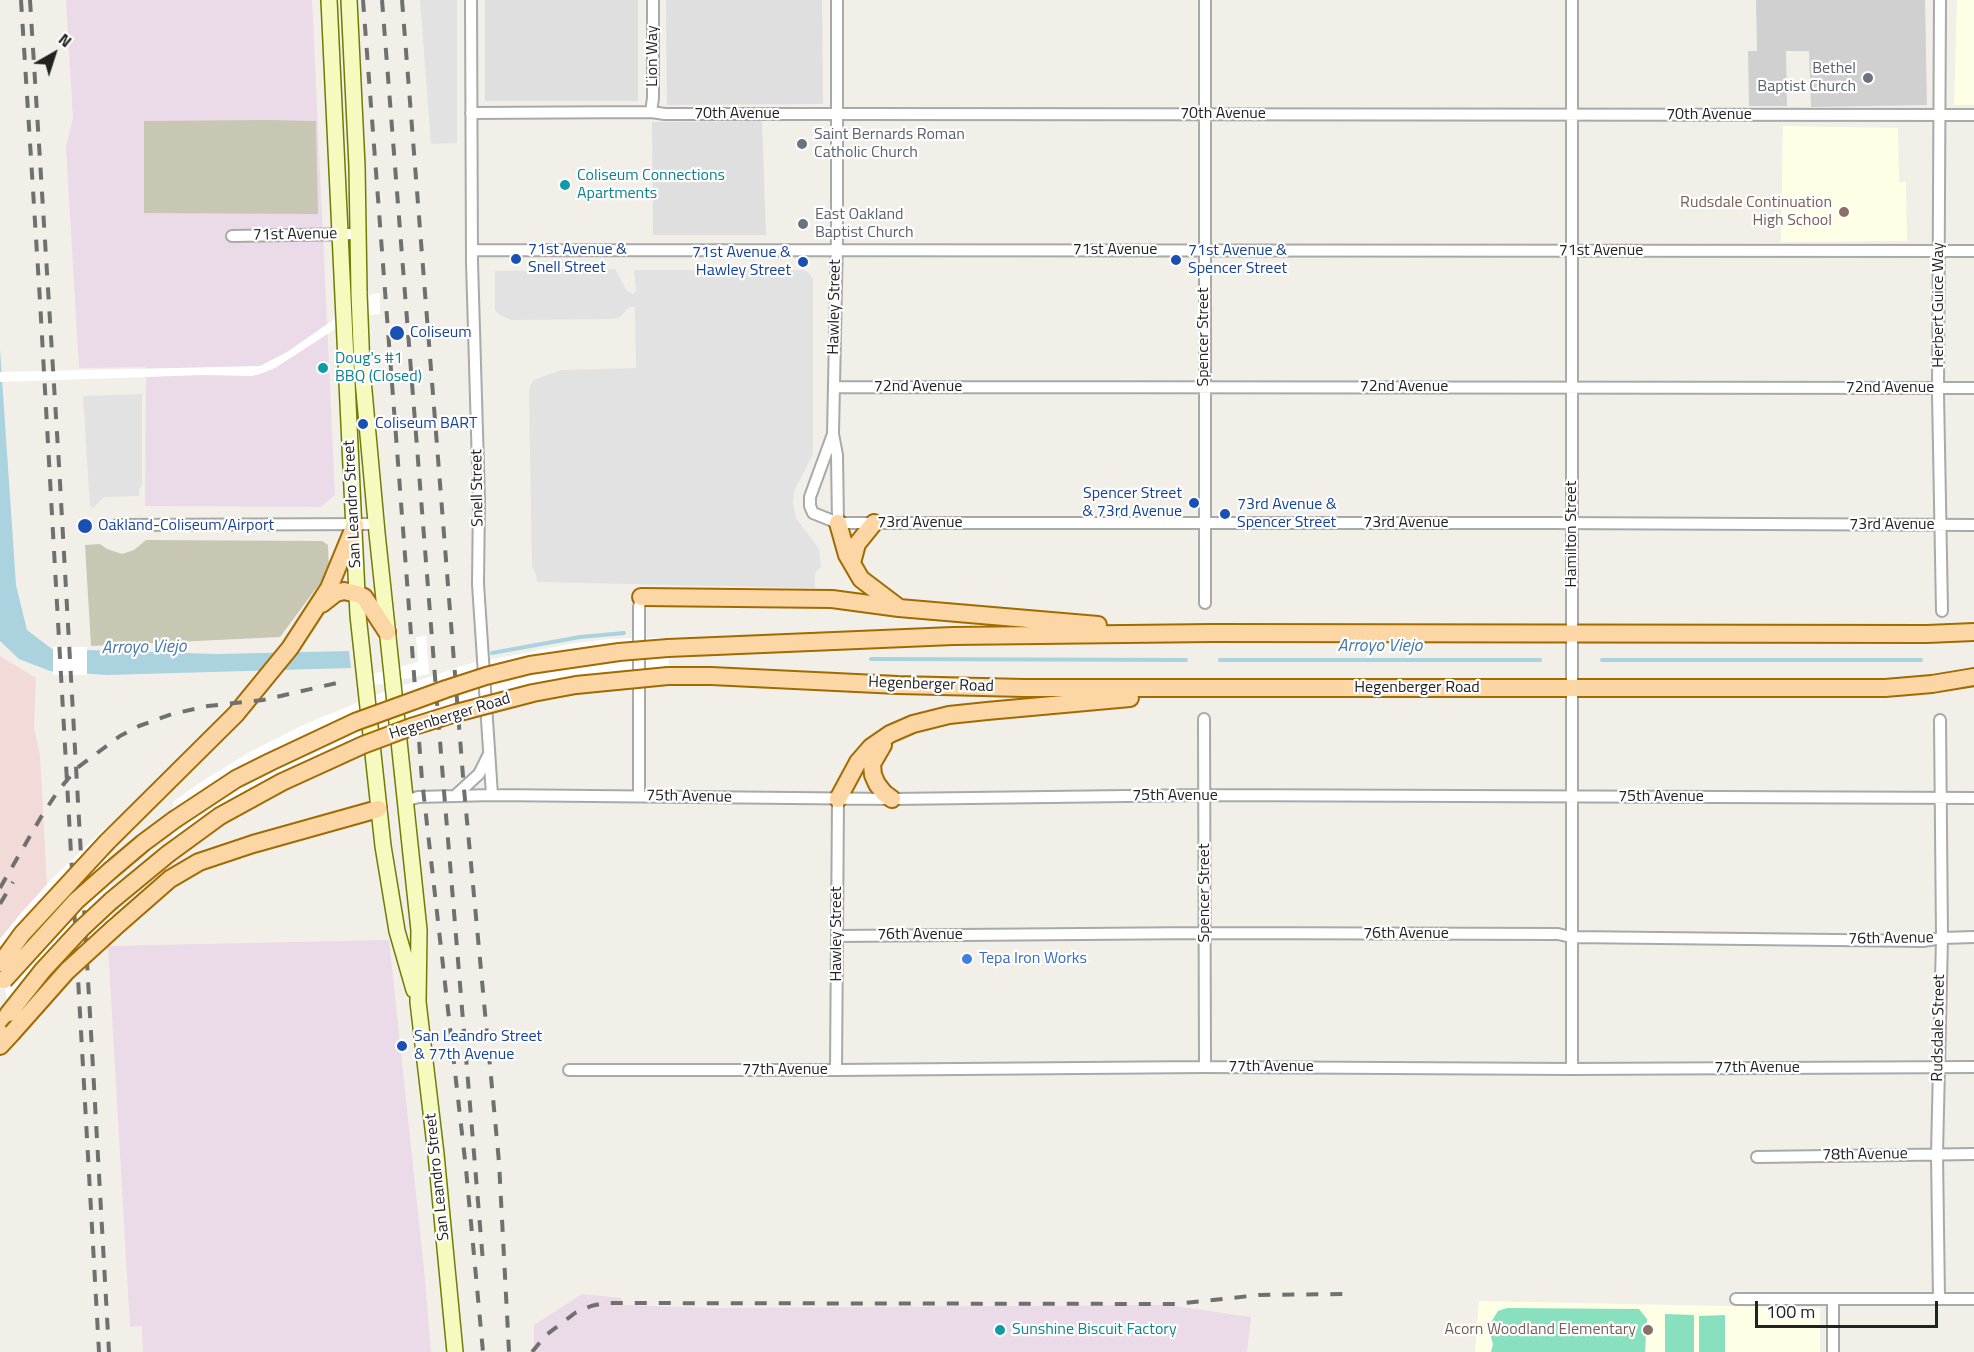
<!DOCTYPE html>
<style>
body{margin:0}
#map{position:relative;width:1974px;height:1352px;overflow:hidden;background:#f2efe9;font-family:"Titillium Web",sans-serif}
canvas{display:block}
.north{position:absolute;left:24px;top:24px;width:60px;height:60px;-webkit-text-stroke:4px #fff;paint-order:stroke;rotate:39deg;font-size:16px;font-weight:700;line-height:24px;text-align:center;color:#222}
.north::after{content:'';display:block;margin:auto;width:21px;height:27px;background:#222;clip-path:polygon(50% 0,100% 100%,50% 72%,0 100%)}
.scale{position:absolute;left:1755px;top:1301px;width:183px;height:27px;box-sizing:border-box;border:3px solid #222;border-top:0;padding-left:8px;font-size:18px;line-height:21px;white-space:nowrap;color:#222;-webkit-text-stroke:4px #fff;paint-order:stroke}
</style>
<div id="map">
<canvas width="1974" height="1352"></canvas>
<div class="north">N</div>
<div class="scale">100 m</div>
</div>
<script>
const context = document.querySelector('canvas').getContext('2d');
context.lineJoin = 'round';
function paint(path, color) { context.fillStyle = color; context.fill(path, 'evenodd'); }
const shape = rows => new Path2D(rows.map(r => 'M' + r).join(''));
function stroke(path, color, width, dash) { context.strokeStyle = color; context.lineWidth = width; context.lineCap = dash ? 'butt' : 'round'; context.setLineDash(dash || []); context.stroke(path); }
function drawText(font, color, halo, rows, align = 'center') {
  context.font = font + ' "Titillium Web",sans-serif'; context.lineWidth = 4.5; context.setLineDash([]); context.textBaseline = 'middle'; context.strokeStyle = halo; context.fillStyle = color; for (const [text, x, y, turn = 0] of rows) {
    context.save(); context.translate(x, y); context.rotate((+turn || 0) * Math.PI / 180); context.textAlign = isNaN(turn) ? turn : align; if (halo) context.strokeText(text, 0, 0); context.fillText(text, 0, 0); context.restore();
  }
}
paint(shape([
 [485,0,638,0,638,101,485,101],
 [666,0,822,0,823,104,667,105],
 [762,121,766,235,653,235,652,122]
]), '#e0dfdf');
paint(shape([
 [0,656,36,678,34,727,40,755,47,885,0,942]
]), '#f2dad9');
paint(shape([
 [66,0,312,0,335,495,321,507,145,506,146,367,79,368,66,147,73,118],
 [389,940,424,1269,431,1352,143,1352,142,1326,130,1327,108,946],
 [582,1294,621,1298,622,1305,717,1308,1168,1305,1251,1317,1247,1352,534,1352,534,1325]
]), '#ebdbe8');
paint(shape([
 [1957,0,1974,0,1974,105,1954,105],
 [1783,126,1898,128,1899,182,1906,182,1907,241,1781,242],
 [1479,1301,1820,1308,1820,1352,1475,1352]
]), '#ffffe5');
paint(shape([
 [1756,0,1925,0,1927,105,1811,107,1809,51,1786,51,1787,106,1749,106,1748,51,1757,51]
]), '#d0d0d0');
paint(shape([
 [268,120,316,121,318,214,144,213,144,121],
 [146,540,322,541,328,545,329,571,280,637,91,646,85,545,100,544,107,549,122,554,134,550]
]), '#c7c7b4');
paint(shape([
 [1507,1308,1639,1309,1647,1319,1645,1352,1491,1352,1493,1344,1488,1327,1498,1311],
 [1665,1314,1694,1315,1694,1352,1665,1352],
 [1725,1315,1725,1352,1699,1352,1699,1316]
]), '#88e0be');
paint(shape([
 [420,0,457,0,457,143,431,144],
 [615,269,627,291,633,294,636,291,634,270,803,270,808,272,813,278,813,454,794,491,793,503,796,518,819,549,821,567,815,573,815,588,537,582,536,574,532,567,529,395,530,386,534,380,561,370,636,368,635,307,629,307,619,318,612,319,511,320,500,315,495,310,495,271],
 [142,394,142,486,139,489,139,496,104,497,93,508,90,506,83,396]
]), '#e2e2e2');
paint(shape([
 [0,349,16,585,27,630,52,649,217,654,349,651,351,668,107,675,50,671,19,659,0,641]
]), '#aad3df');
paint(shape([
 [380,293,380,314,370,315,369,309,363,311,275,368,260,374,252,376,203,375,0,382,0,372,260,366,287,352,369,295],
 [426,636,429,674,362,688,357,678,418,662,416,637],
 [643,638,668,638,669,683,626,685,519,701,354,753,248,808,171,861,173,802,198,784,248,753,303,725,378,694,468,664,575,643,609,639],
 [53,647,87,647,87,675,53,675],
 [106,827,114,934,14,1037,0,961,0,939,21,913,52,879]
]), '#fff');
stroke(shape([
 [492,653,580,637,624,633],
 [871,659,1186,660],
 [1220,660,1540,660],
 [1602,660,1921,660]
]), '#aad3df', 4);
const minor = shape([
 [471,0,472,262,479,500,478,584,492,795],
 [837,0,837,237,833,434,837,455,838,523],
 [1205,0,1205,603],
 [1940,0,1938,393,1942,611],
 [651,112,653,98,653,0],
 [471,113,651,112,665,114,852,114,1974,115],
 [232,236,358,234],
 [473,250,1974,251],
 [834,387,1974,388],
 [833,434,810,497,810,506,813,513,838,523,1551,523,1974,525],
 [117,525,376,524],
 [1204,719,1205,1067],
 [456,795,479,774,489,754],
 [639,796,639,607,641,597],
 [405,801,418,797,492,795,892,799,1205,795,1974,798],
 [837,936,1204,933,1558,934,1571,937,1923,941,1942,938,1974,937],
 [1572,1069,1572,0],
 [569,1070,836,1070,1205,1067,1572,1069,1974,1067],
 [836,1070,838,799],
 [1757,1157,1974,1154],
 [1736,1299,1974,1299],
 [1833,1299,1833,1352],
 [1939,1299,1937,1154,1942,938,1940,720]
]);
const secondary = shape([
 [329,0,358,615,383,846,397,931,414,990],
 [349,0,357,166,359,293,362,369,377,533,419,930,418,1002,436,1154,455,1352]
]);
const primary = shape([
 [838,523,847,555,861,579,898,607],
 [852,563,857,544,874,523],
 [641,597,832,599,899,608,1098,625],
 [322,604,336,593,344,591,357,594,364,597,368,603,387,632],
 [668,648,953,636,1212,633,1927,634,1974,632],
 [668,676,711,676,898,685,1024,688,1885,688,1932,684,1974,677],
 [883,745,872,764,873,775,877,784,884,793,892,799],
 [838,799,858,762,871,747,890,734,913,724,949,715,987,711,1130,698],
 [107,842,236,714,290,648,329,588,355,525],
 [111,870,143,843,174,820],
 [111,901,168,854],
 [114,928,170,879,199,862,253,844,378,809],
 [0,1026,9,1013],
 [0,1046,12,1033]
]);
stroke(minor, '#a9a9a9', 14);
stroke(secondary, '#707d05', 18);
stroke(primary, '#a06b00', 20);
stroke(minor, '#fff', 10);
stroke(secondary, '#f7fabf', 15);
stroke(primary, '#fcd6a4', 16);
stroke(shape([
 [21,0,40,301,99,1352],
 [30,0,59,465,109,1352],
 [363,0,422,780,466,1169,483,1352],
 [382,0,443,779,483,1262],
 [402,0,464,789,499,1162,509,1352],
 [0,888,41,817,58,791,77,768,120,736,139,726,172,714,208,706,263,700,341,682],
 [0,904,13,882],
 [532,1352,546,1335,575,1313,591,1306,605,1303,1176,1304,1259,1295,1344,1294]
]), '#707070', 4, [12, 12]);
const primaryBridge = shape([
 [174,820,236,779,270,762,355,722,446,689,486,676,530,665,619,652,668,648],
 [168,854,220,816,282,782,363,745,411,727,456,713,533,693,576,685,668,676],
 [1,963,22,934,107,842],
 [4,980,76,901,111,870],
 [9,1013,43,970,81,929,111,901],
 [12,1033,67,971,114,928]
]);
stroke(primaryBridge, '#a06b00', 20, []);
stroke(primaryBridge, '#fcd6a4', 16);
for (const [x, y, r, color] of [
 [1868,78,6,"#6b7280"],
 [802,144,6,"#6b7280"],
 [565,185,6,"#0f9aa8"],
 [1844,212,6,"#8d6e63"],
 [803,224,6,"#6b7280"],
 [516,259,6,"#1a4fb4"],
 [1176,260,6,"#1a4fb4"],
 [803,262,6,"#1a4fb4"],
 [397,333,8,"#1a4fb4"],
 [323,368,6,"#0f9aa8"],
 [363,424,6,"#1a4fb4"],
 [1194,503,6,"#1a4fb4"],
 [1225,514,6,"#1a4fb4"],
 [85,526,8,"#1a4fb4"],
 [967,959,6,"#3f7fe0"],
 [402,1046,6,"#1a4fb4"],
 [1000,1330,6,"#0f9aa8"],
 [1648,1330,6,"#8d6e63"]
]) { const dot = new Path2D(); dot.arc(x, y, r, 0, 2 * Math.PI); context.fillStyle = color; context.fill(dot); stroke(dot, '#fff', 2); }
drawText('16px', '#222', '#fff', [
 ["Lion Way",653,56,-90],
 ["70th Avenue",737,114],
 ["70th Avenue",1223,114],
 ["70th Avenue",1709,115],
 ["71st Avenue",295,235,-1],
 ["71st Avenue",1115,250],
 ["71st Avenue",1601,251],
 ["Herbert Guice Way",1939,305,-90],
 ["Hawley Street",835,307,-89],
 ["Spencer Street",1204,337,-90],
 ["72nd Avenue",918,387],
 ["72nd Avenue",1404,387],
 ["72nd Avenue",1890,388],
 ["Snell Street",478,488,-91],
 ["San Leandro Street",353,504,-93],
 ["73rd Avenue",920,523],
 ["73rd Avenue",1406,523],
 ["73rd Avenue",1892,525],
 ["Hamilton Street",1572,534,-90],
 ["Hegenberger Road",931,685,2],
 ["Hegenberger Road",1417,688],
 ["Hegenberger Road",450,717,-17],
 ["75th Avenue",1175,796],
 ["75th Avenue",689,797,1],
 ["75th Avenue",1661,797],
 ["Spencer Street",1205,893,-90],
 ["Hawley Street",837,934,-90],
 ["76th Avenue",1406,934],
 ["76th Avenue",920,935],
 ["76th Avenue",1891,939,-1],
 ["Rudsdale Street",1939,1028,-89],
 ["77th Avenue",1271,1067],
 ["77th Avenue",1757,1068],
 ["77th Avenue",785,1070],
 ["78th Avenue",1865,1155,-1],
 ["San Leandro Street",438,1177,-96]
]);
drawText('16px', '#5b616d', '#fff', [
 ["Bethel",1856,69,"right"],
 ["Baptist Church",1856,87,"right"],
 ["Saint Bernards Roman",814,135],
 ["Catholic Church",814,153],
 ["East Oakland",815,215],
 ["Baptist Church",815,233]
], 'left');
drawText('16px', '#0d838f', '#fff', [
 ["Coliseum Connections",577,176],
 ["Apartments",577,194],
 ["Doug's #1",335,359],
 ["BBQ (Closed)",335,377],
 ["Sunshine Biscuit Factory",1012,1330]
], 'left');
drawText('16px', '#785e54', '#fff', [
 ["Rudsdale Continuation",1832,203],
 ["High School",1832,221],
 ["Acorn Woodland Elementary",1636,1330]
], 'right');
drawText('16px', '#164399', '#fff', [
 ["71st Avenue &",528,250],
 ["Snell Street",528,268],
 ["71st Avenue &",1188,251],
 ["Spencer Street",1188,269],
 ["71st Avenue &",791,253,"right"],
 ["Hawley Street",791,271,"right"],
 ["Coliseum",410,333],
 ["Coliseum BART",375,424],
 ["Spencer Street",1182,494,"right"],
 ["& 73rd Avenue",1182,512,"right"],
 ["73rd Avenue &",1237,505],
 ["Spencer Street",1237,523],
 ["Oakland-Coliseum/Airport",98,526],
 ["San Leandro Street",414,1037],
 ["& 77th Avenue",414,1055]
], 'left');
drawText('16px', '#366cbe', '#fff', [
 ["Tepa Iron Works",979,959]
], 'left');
drawText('italic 18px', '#4a7aab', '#fff', [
 ["Arroyo Viejo",1380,647],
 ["Arroyo Viejo",144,648,-1]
]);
</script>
